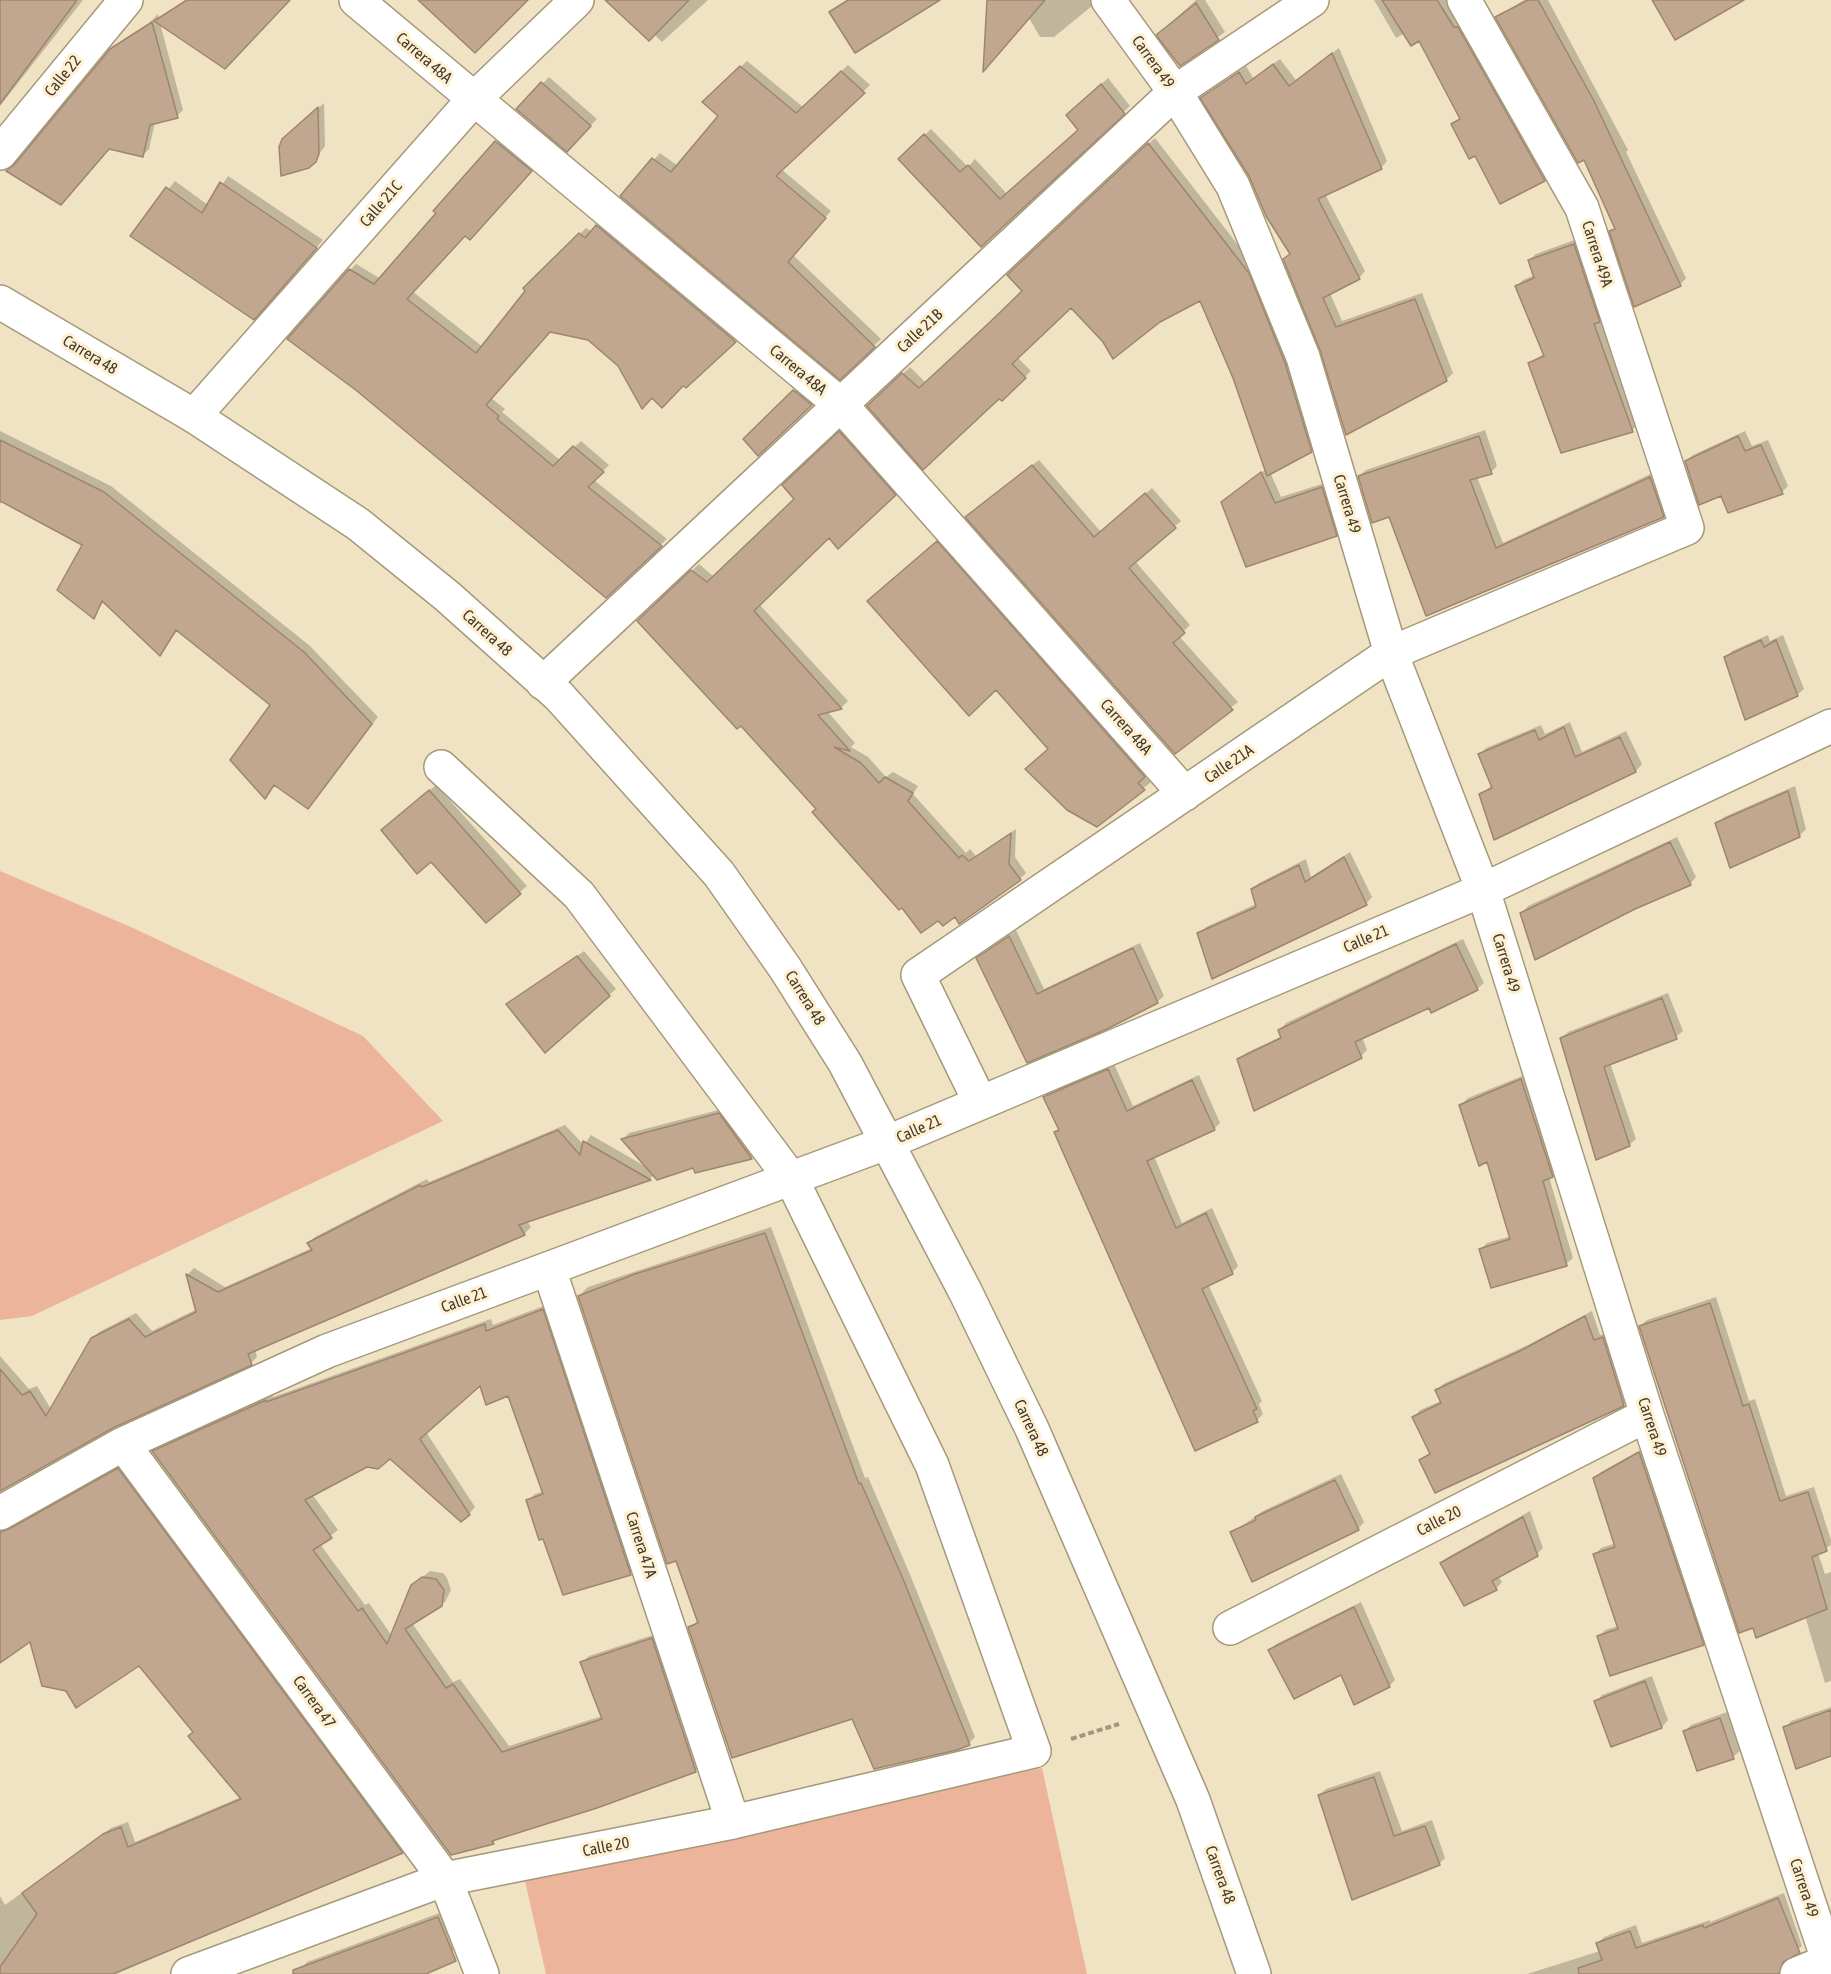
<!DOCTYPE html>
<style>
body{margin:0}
canvas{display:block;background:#f0e3c3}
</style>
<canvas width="1831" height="1974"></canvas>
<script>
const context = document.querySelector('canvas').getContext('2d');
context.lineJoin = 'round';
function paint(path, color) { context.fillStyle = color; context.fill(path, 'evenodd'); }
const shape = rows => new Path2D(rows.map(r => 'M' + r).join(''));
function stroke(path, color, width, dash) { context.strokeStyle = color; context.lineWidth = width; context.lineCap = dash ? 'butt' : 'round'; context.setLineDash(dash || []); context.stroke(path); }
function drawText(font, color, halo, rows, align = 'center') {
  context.font = font + ' "Asap Condensed",sans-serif'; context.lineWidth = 6; context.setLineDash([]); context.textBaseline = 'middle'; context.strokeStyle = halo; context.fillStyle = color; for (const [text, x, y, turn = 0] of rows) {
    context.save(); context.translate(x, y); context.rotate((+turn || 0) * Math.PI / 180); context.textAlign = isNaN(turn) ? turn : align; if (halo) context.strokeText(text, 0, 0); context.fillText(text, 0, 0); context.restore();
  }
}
paint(shape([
 [0,871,133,928,363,1036,443,1121,32,1316,0,1320],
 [1042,1768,1087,1974,546,1974,525,1881]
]), '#edb49c');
paint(shape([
 [14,0,83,0,0,106,0,20],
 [185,0,288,0,160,23,183,110,177,116,155,122,149,149,143,155,109,147,8,170,158,14,159,18],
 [619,0,708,0,662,42],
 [988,0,1098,0,1098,1,1054,37,1040,37,1029,18],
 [1196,0,1205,0,1225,32,1180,64,1165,28],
 [1374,0,1447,0,1550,173,1544,180,1476,154,1453,124,1461,117,1420,39,1405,33,1396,38],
 [1524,0,1548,0,1628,150,1626,152,1686,278,1680,285,1611,232,1616,227,1585,158,1497,17],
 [1339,48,1387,161,1381,168,1325,194,1365,271,1359,278,1330,293,1342,321,1422,293,1453,373,1446,380,1347,432,1291,253,1250,176,1202,98,1246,66,1253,78,1280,59,1296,80],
 [747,61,803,107,848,65,870,85,781,169,831,211,793,255,881,339,840,378,622,196,660,153,678,166,720,115,704,102],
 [549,77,597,119,567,150,518,109],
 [1108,78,1130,106,981,245,900,159,931,129,968,167,975,159,1007,194,1079,129,1075,109],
 [324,103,325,146,315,160,291,132],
 [503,135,537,164,476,232,465,234,412,291,483,347,527,290,525,288,586,228,592,232,603,220,741,334,685,386,619,365,589,339,550,331,491,398,505,409,502,412,560,460,581,441,609,465,594,480,667,539,606,597,350,270,356,264,381,279,438,213,435,210],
 [1155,138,1255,267,1317,445,1311,451,1270,472,1281,497,1328,482,1342,528,1336,535,1223,502,1266,469,1234,378,1200,299,1159,320,1104,341,1071,306,1017,357,1031,371,1002,399,999,397,869,406,910,367,926,383,1024,291,1009,275],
 [228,176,323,240,261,311,132,236,175,181,208,205],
 [1580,238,1605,314,1601,319,1639,424,1632,430,1562,451,1529,363,1545,353,1517,286,1523,280,1535,275,1529,260,1536,254],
 [801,384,817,398,758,454,745,439],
 [847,426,901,488,838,547,829,536,759,604,848,701,842,707,827,711,855,743,851,747,868,757,886,777,893,772,918,786,913,794,966,853,970,849,976,856,1016,829,1015,857,1026,873,1020,879,956,914,818,808,741,724,639,621,699,564,714,577,796,499,784,485],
 [1485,430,1497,466,1491,472,1477,477,1503,543,1657,471,1669,510,1663,516,1427,614,1390,515,1359,476,1366,470],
 [0,431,111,486,310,646,378,717,308,807,275,784,265,797,272,704,178,630,160,653,104,601,94,617,85,544,3,501,0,504],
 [1745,431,1752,446,1768,440,1788,486,1782,492,1721,494,1686,461,1693,455],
 [1039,460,1101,532,1152,488,1181,521,1135,561,1190,625,1179,636,1238,702,1175,752,974,511],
 [944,536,1150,770,1144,776,1151,782,1097,826,1050,749,997,687,875,594],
 [1768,635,1770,641,1783,635,1804,689,1797,695,1726,657,1732,651],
 [1570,722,1582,752,1626,731,1642,764,1636,771,1495,838,1480,794,1493,785,1479,755,1486,748,1541,725,1545,734],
 [436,785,527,886,486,921,431,860,383,830],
 [1795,786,1806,829,1800,835,1717,824,1724,817],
 [1677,837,1696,877,1690,884,1522,913,1528,906],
 [1350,852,1372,897,1366,904,1199,934,1206,927,1256,904,1252,889,1259,883,1306,859,1311,877],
 [1016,930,1044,989,1140,943,1164,996,1157,1002,1027,1061,978,959],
 [1463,939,1484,983,1477,989,1430,1006,1362,1037,1367,1050,1361,1056,1239,1060,1246,1053,1282,1036,1280,1030,1286,1023],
 [584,951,616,989,545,1051,508,1004],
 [1668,993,1683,1031,1676,1037,1610,1063,1636,1139,1629,1145,1562,1038,1568,1032],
 [1114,1064,1133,1106,1199,1075,1220,1123,1214,1129,1154,1156,1182,1223,1212,1208,1238,1266,1232,1273,1208,1284,1262,1401,1259,1404,1263,1414,1257,1420,1056,1132,1060,1128,1045,1097,1051,1091],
 [1527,1074,1559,1169,1549,1177,1573,1258,1566,1264,1481,1249,1487,1243,1511,1236,1488,1160,1461,1105,1468,1098],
 [726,1108,758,1152,751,1158,696,1171,694,1166,654,1174,650,1179,527,1221,531,1227,524,1234,255,1349,257,1357,251,1363,113,1426,0,1490,0,1356,29,1389,37,1386,51,1409,92,1339,99,1332,136,1313,152,1331,197,1309,188,1274,194,1268,225,1287,312,1248,309,1243,315,1237,427,1179,429,1182,565,1125,584,1145,591,1135,648,1168,623,1139,629,1133],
 [771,1227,865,1478,868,1477,909,1572,975,1737,969,1743,853,1717,690,1627,699,1620,579,1296,588,1287],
 [1716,1297,1749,1401,1755,1399,1786,1496,1814,1487,1831,1540,1831,1545,1818,1553,1825,1574,1831,1572,1831,1681,1825,1683,1805,1616,1640,1326,1647,1320],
 [549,1304,637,1567,630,1573,528,1500,535,1494,544,1491,509,1394,480,1384,426,1432,475,1507,469,1514,390,1457,367,1465,312,1494,338,1530,320,1544,365,1605,369,1603,392,1636,412,1586,430,1571,443,1573,447,1578,451,1590,445,1602,412,1623,453,1682,460,1679,509,1746,602,1716,582,1662,589,1656,659,1633,702,1764,696,1770,597,1807,499,1837,493,1843,154,1452,160,1445,272,1394,273,1397,491,1319,493,1325],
 [1592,1311,1600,1335,1609,1332,1630,1398,1624,1404,1436,1491,1420,1460,1431,1452,1414,1417,1420,1410,1441,1401,1437,1390,1443,1384,1528,1345],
 [1646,1447,1709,1637,1703,1644,1598,1637,1605,1630,1618,1626,1594,1555,1601,1548,1616,1543,1595,1478,1601,1472],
 [125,1463,408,1846,402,1852,116,1974,0,1974,0,1896,5,1905,111,1828,128,1822,135,1842,241,1797,194,1731,140,1664,31,1639,0,1661,0,1524,16,1524],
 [1341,1474,1364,1522,1358,1529,1232,1533,1263,1511],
 [1530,1511,1543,1548,1537,1554,1498,1576,1502,1582,1496,1589,1442,1563,1448,1557],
 [1361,1602,1395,1680,1389,1686,1270,1650,1276,1644],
 [1652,1676,1668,1720,1662,1727,1596,1702,1602,1695],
 [1831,1707,1831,1755,1785,1728,1791,1721],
 [1727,1712,1740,1751,1733,1757,1685,1731,1691,1725],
 [1380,1771,1402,1831,1432,1820,1445,1858,1439,1864,1319,1795,1326,1789],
 [1784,1893,1802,1946,1787,1958,1785,1966,1774,1974,1527,1974,1600,1951,1598,1943,1604,1937,1636,1925,1642,1943,1710,1920,1710,1922],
 [445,1911,459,1946,452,1952,400,1974,303,1974,301,1968,307,1962]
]), '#0003');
const building = shape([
 [0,0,77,0,0,104,0,0],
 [187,0,290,0,225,69,154,21,187,0],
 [418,0,528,0,475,53,418,0],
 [605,0,689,0,649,41,605,0],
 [848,0,940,0,855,53,829,12,848,0],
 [987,0,1045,0,983,72,987,0],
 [1382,0,1437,0,1454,27,1458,27,1545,181,1500,204,1475,156,1469,159,1451,124,1460,119,1419,41,1411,46,1382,0],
 [1528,0,1538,0,1594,101,1681,286,1634,307,1609,231,1615,229,1584,160,1578,163,1495,17,1528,0],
 [1652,0,1744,0,1675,40,1652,0],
 [1196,3,1219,40,1180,66,1156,35,1196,3],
 [152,22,178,118,150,125,143,157,109,149,61,205,6,171,14,165,110,49,152,22],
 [1332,53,1382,169,1318,199,1360,279,1323,298,1336,327,1415,299,1447,381,1346,435,1320,350,1283,259,1290,254,1266,216,1249,176,1200,98,1239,72,1246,84,1273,64,1289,86,1332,53],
 [740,66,796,113,841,71,865,93,776,176,826,218,788,262,875,347,840,380,620,196,652,158,671,172,718,116,702,102,740,66],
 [541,82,591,126,567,152,516,109,541,82],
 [1101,84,1125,114,981,247,898,159,924,134,960,172,968,165,1000,199,1078,130,1066,115,1101,84],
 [318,107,319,154,316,162,309,168,281,176,279,147,282,139,318,107],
 [495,141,532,171,470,240,465,236,407,299,476,353,525,291,523,288,579,233,585,238,596,225,736,342,686,388,683,386,662,408,652,398,642,409,618,366,588,340,550,332,486,405,499,416,497,419,553,466,573,446,604,472,588,487,662,546,606,598,357,391,287,339,349,269,374,284,436,213,433,211,495,141],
 [1148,143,1249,273,1285,363,1312,452,1267,476,1233,378,1200,301,1160,322,1113,359,1103,342,1071,308,1012,364,1026,378,1002,401,999,399,923,470,867,406,902,373,919,388,990,322,1022,291,1007,275,1148,143],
 [220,182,317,248,254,320,130,236,166,187,202,213,220,182],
 [1574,244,1600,322,1594,324,1633,432,1561,453,1528,363,1544,356,1515,286,1534,278,1528,260,1574,244],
 [793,390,812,405,758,456,743,439,793,390],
 [839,431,896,495,838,549,829,538,754,611,842,709,818,715,850,751,834,747,861,763,879,783,885,777,913,793,908,801,959,858,962,855,969,861,1011,833,1009,864,1021,880,959,924,955,917,943,926,938,921,921,933,902,908,899,910,812,812,816,809,741,726,737,729,637,621,691,570,707,582,794,499,782,485,839,431],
 [1479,436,1492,474,1470,480,1496,548,1650,477,1664,517,1426,616,1389,517,1372,523,1358,476,1479,436],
 [1738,436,1745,451,1761,445,1783,494,1728,513,1721,496,1699,505,1685,461,1738,436],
 [0,440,104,492,304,652,372,724,308,809,274,785,265,799,230,760,270,705,176,630,160,656,102,601,94,619,57,590,82,545,0,501,0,440],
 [1032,465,1094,537,1145,493,1176,528,1129,568,1185,633,1173,643,1233,710,1175,754,965,517,1032,465],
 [1261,472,1275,503,1322,487,1337,536,1246,567,1221,502,1261,472],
 [937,541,1145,777,1138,783,1145,790,1097,827,1067,810,1025,769,1048,749,996,690,969,716,867,601,937,541],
 [1761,640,1764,647,1776,640,1798,696,1745,720,1724,657,1761,640],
 [1564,727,1575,757,1620,737,1636,772,1494,840,1479,794,1492,788,1478,754,1535,730,1539,740,1564,727],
 [429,790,521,894,486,923,431,862,417,874,381,830,429,790],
 [1788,791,1800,837,1730,868,1715,823,1788,791],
 [1670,842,1691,885,1635,909,1535,960,1520,913,1670,842],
 [1344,857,1367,905,1212,979,1197,933,1256,907,1251,889,1299,865,1305,882,1344,857],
 [1009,936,1037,994,1133,948,1158,1003,1105,1030,1027,1063,976,958,1009,936],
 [1456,944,1478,990,1431,1013,1429,1008,1355,1042,1362,1058,1254,1111,1237,1059,1281,1038,1278,1030,1456,944],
 [577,956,610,996,545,1053,506,1004,577,956],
 [1662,998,1677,1039,1604,1067,1630,1146,1596,1160,1560,1038,1662,998],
 [1108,1069,1127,1111,1192,1080,1215,1130,1147,1161,1176,1228,1206,1213,1233,1274,1202,1289,1257,1409,1253,1411,1258,1422,1195,1451,1054,1132,1059,1130,1043,1097,1108,1069],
 [1521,1079,1553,1177,1543,1181,1567,1266,1491,1288,1479,1249,1510,1239,1487,1162,1479,1166,1459,1105,1521,1079],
 [719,1113,752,1159,695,1173,693,1168,657,1180,621,1139,719,1113],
 [558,1130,580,1155,583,1141,651,1180,519,1225,525,1235,248,1354,252,1365,115,1427,0,1491,0,1369,22,1395,30,1391,46,1416,91,1338,129,1319,145,1337,196,1312,186,1274,218,1292,312,1250,307,1243,420,1185,422,1187,558,1130],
 [765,1233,859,1484,861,1483,903,1579,970,1745,957,1750,874,1769,852,1719,732,1758,688,1627,698,1623,676,1561,667,1564,578,1296,635,1274,765,1233],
 [1710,1303,1743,1406,1749,1404,1780,1501,1808,1492,1827,1551,1812,1557,1827,1609,1756,1638,1753,1628,1739,1633,1639,1326,1710,1303],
 [543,1309,631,1575,563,1595,543,1539,539,1540,526,1500,543,1494,508,1396,486,1405,480,1386,420,1439,470,1515,461,1522,390,1459,378,1469,367,1467,305,1500,332,1538,313,1550,358,1611,362,1608,387,1644,411,1585,422,1577,436,1579,444,1590,442,1606,405,1629,446,1688,453,1684,502,1752,602,1719,580,1662,652,1638,696,1772,597,1808,492,1841,494,1844,451,1855,152,1451,266,1400,266,1402,485,1324,486,1331,543,1309],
 [1585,1316,1594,1340,1603,1337,1624,1406,1435,1493,1419,1460,1430,1454,1412,1417,1441,1403,1435,1390,1520,1351,1585,1316],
 [1639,1452,1704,1645,1610,1676,1597,1636,1618,1629,1593,1554,1615,1547,1593,1478,1639,1452],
 [118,1468,403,1853,113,1974,0,1974,0,1967,37,1914,22,1893,103,1834,121,1827,128,1847,241,1799,188,1736,193,1732,139,1666,76,1708,66,1691,42,1686,30,1642,0,1663,0,1532,9,1529,118,1468],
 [1335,1480,1359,1530,1252,1582,1230,1532,1256,1520,1255,1517,1335,1480],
 [1523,1517,1538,1556,1492,1581,1497,1590,1464,1606,1440,1563,1523,1517],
 [1354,1607,1390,1687,1354,1705,1341,1675,1294,1699,1268,1650,1354,1607],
 [1645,1681,1662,1728,1611,1747,1594,1701,1645,1681],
 [1831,1710,1831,1756,1796,1769,1783,1727,1831,1710],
 [1720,1718,1734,1759,1697,1771,1683,1731,1720,1718],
 [1374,1777,1394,1836,1425,1826,1440,1865,1352,1900,1318,1795,1374,1777],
 [1778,1898,1800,1953,1783,1962,1779,1974,1579,1974,1578,1968,1602,1960,1596,1943,1630,1931,1636,1948,1703,1925,1704,1928,1778,1898],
 [438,1917,456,1961,426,1974,293,1974,293,1970,438,1917]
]);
paint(building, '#c1a78f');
stroke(building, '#9e866e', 1.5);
const minor = shape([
 [356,0,841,405,1185,794],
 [1108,0,1175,92,1233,186,1303,357,1391,653,1483,890,1647,1415,1831,1969],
 [0,153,126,0],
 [194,416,473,100,577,0],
 [543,683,1175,92,1312,0],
 [980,1102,918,975,1391,653,1687,528,1582,208,1464,0],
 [549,1269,733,1822],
 [123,1444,445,1879,482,1974],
 [0,1513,123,1444,327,1351,886,1143,1483,890,1831,726],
 [1230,1628,1647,1415],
 [188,1974,445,1879,733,1822,1034,1751,932,1465,792,1180,579,895,441,767],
 [1797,1974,1831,1960]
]);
const highway = shape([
 [0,302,194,416,358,524,447,596,559,696,719,874,785,968,845,1063,965,1291,1032,1429,1193,1800,1254,1974]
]);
stroke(minor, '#a5997a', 36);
stroke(highway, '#a5997a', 36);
stroke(shape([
 [1071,1739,1119,1724]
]), '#a19780', 4, [6, 3]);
stroke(minor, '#fff', 33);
stroke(highway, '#fff', 33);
drawText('16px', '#403b2e', '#fef0d0', [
 ["Carrera 48A",424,58,41],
 ["Carrera 49",1153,62,54],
 ["Calle 22",63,76,-51],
 ["Calle 21C",381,204,-49],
 ["Carrera 49A",1597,254,72],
 ["Calle 21B",920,331,-43],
 ["Carrera 48",90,355,31],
 ["Carrera 48A",798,370,40],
 ["Carrera 49",1347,504,73],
 ["Carrera 48",487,633,42],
 ["Carrera 48A",1126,727,48],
 ["Calle 21A",1229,764,-34],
 ["Calle 21",1366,939,-23],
 ["Carrera 49",1506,963,73],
 ["Carrera 48",805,998,58],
 ["Calle 21",919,1129,-24],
 ["Calle 21",464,1300,-20],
 ["Carrera 49",1652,1427,72],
 ["Carrera 48",1031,1428,65],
 ["Calle 20",1439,1521,-27],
 ["Carrera 47A",641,1545,72],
 ["Carrera 47",314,1702,54],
 ["Calle 20",606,1847,-11],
 ["Carrera 48",1220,1875,70],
 ["Carrera 49",1804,1888,72]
]);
</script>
